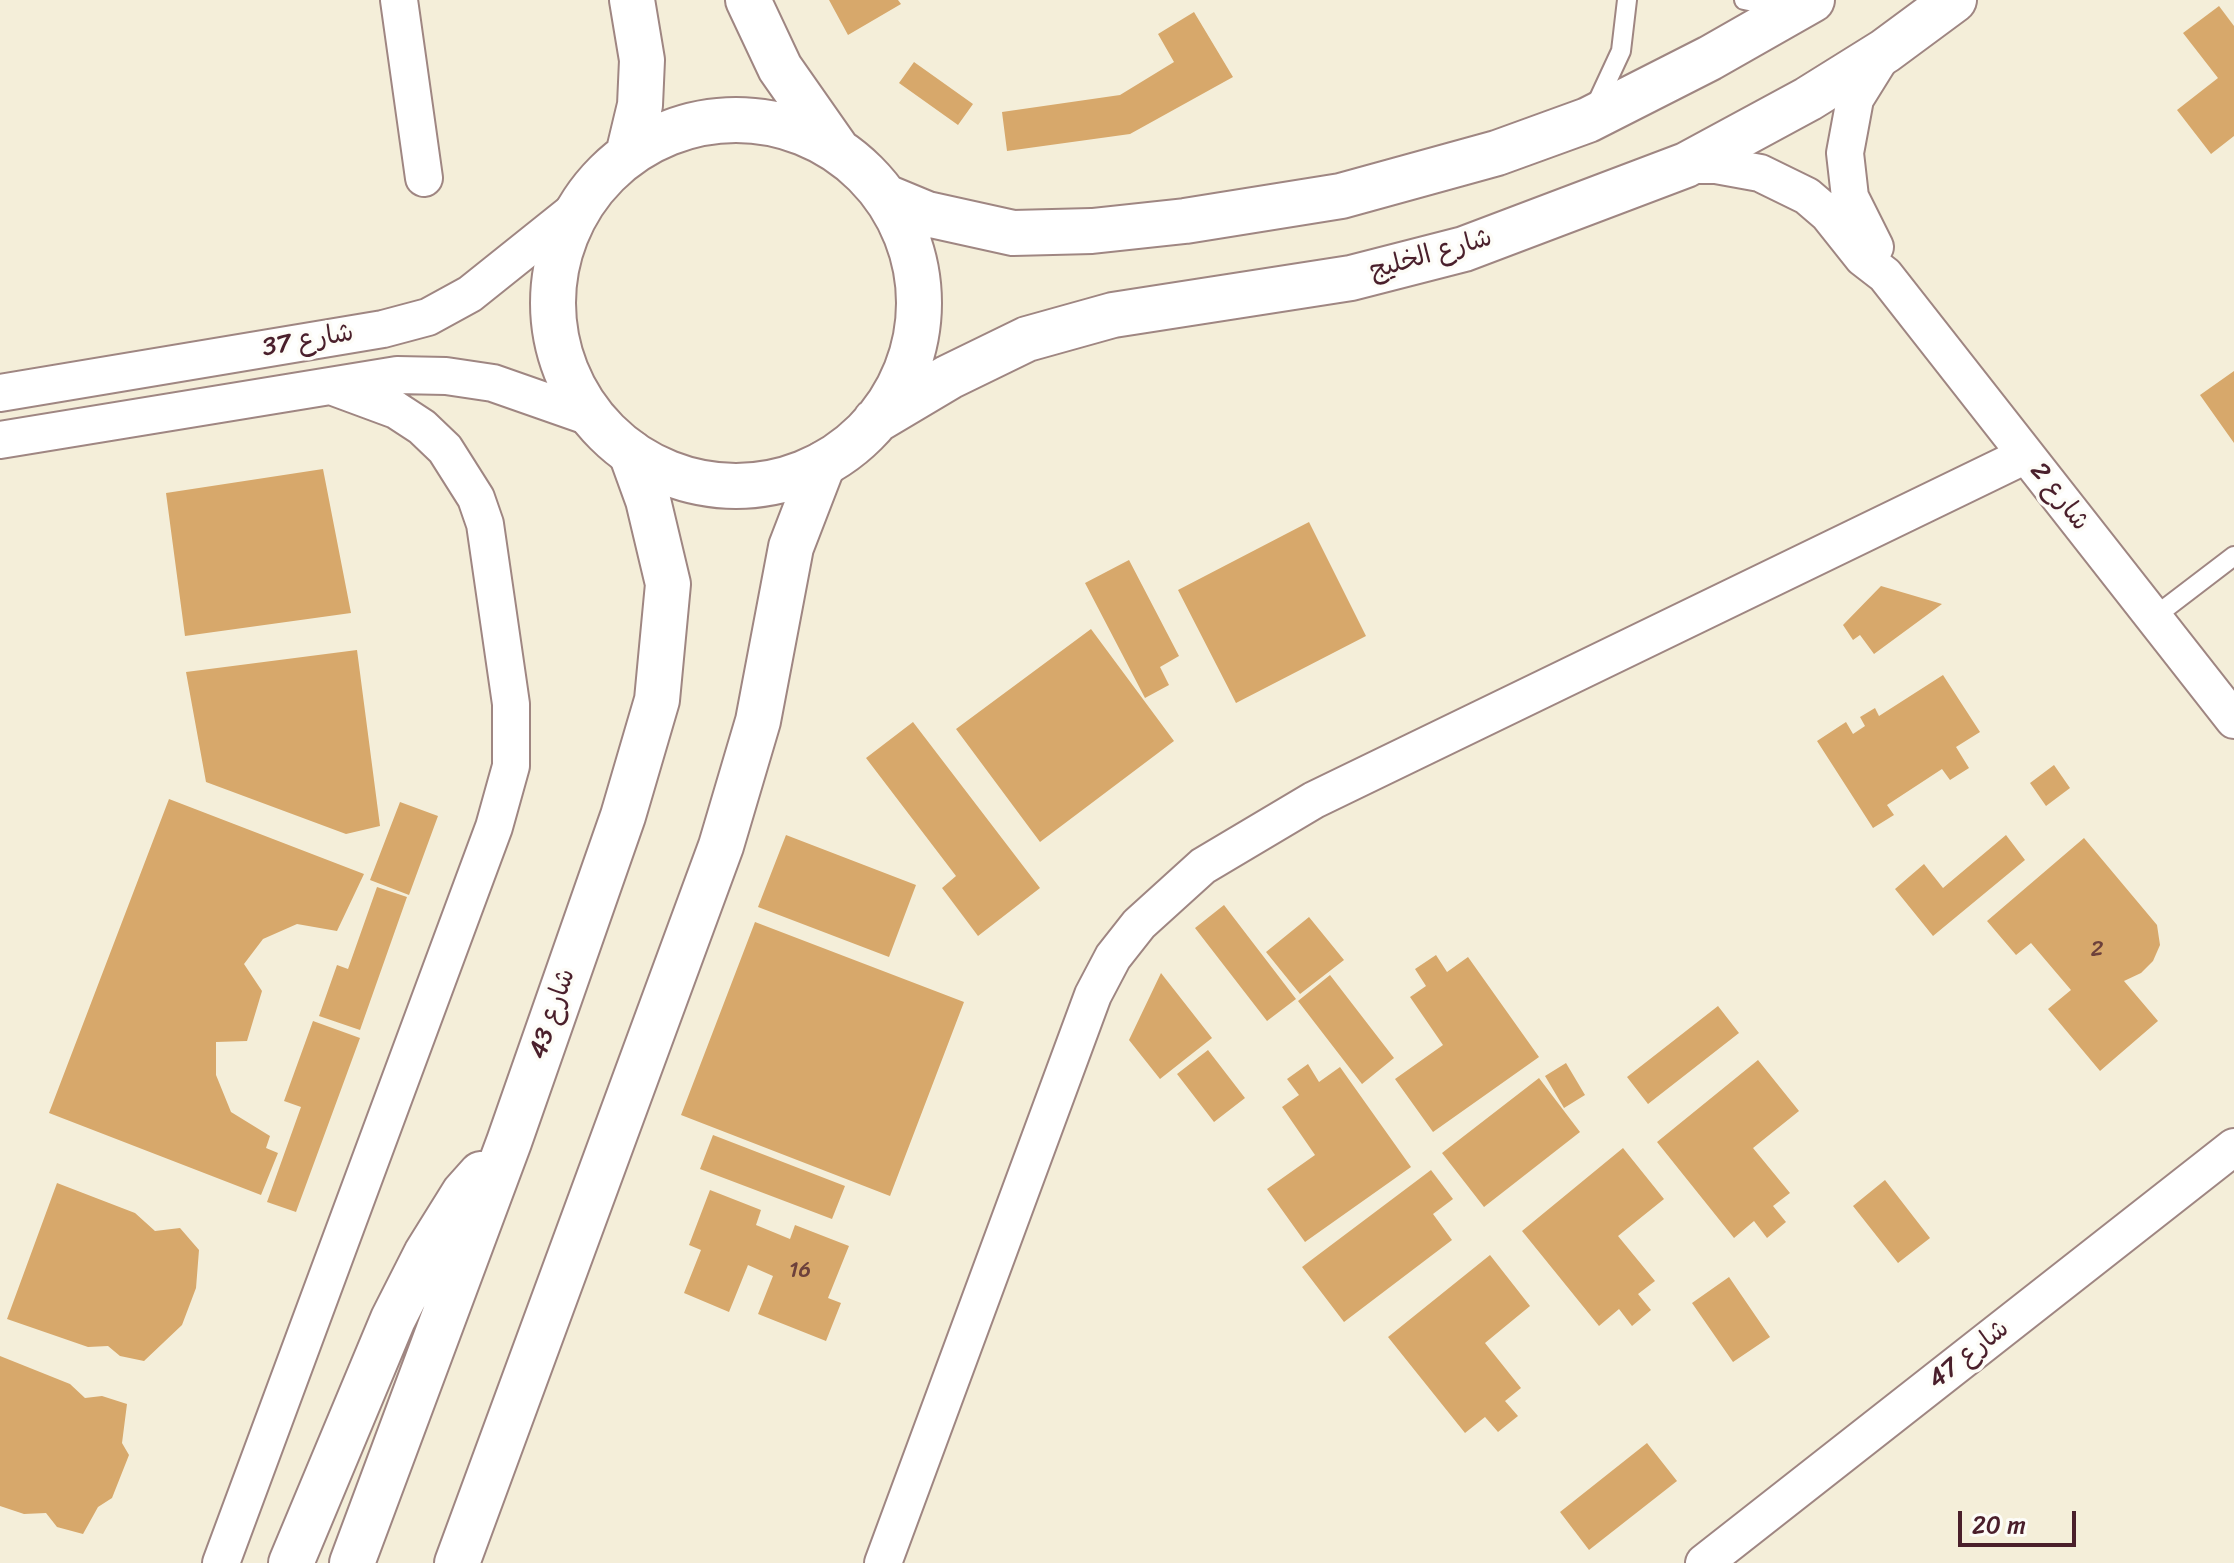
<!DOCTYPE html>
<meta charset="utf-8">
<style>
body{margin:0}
#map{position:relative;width:2234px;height:1563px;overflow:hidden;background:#f4eed9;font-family:Sriracha,sans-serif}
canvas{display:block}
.scale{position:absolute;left:1958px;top:1511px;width:118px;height:36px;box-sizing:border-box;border:4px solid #4a1f2b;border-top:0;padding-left:10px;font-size:24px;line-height:28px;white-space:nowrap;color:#4a1f2b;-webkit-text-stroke:6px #fdfcf7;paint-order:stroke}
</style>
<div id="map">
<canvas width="2234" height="1563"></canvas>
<div class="scale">20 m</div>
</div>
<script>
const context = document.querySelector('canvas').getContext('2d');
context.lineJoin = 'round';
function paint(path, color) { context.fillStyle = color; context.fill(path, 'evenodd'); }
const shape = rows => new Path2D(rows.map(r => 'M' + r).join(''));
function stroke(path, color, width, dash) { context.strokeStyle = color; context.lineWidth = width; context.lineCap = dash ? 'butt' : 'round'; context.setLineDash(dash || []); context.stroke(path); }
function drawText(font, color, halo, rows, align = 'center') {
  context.font = font + ' Sriracha,"Playpen Sans Arabic",sans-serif'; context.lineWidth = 7; context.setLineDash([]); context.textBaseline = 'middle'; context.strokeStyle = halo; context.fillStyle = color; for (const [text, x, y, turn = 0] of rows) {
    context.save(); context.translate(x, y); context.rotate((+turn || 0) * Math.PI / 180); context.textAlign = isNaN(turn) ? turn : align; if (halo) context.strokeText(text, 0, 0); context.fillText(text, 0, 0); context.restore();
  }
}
paint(shape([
 [829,0,898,0,901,4,848,35],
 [2219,6,2234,26,2234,136,2211,154,2177,110,2218,78,2183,33],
 [1194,12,1233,77,1130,134,1007,151,1002,112,1120,95,1174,62,1158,34],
 [914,62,973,104,958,125,899,83],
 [2234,371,2234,443,2200,395],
 [323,469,351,613,185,636,166,493],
 [1309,522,1366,636,1236,703,1178,590],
 [1129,560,1179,656,1160,667,1169,685,1145,698,1085,583],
 [1881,586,1942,604,1874,654,1860,635,1853,640,1843,625],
 [1091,629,1174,741,1040,842,956,729],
 [357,650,380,826,346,834,206,782,186,672],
 [1943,675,1980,732,1956,747,1969,768,1950,780,1942,769,1887,805,1894,815,1873,828,1817,741,1846,722,1853,734,1865,726,1860,717,1875,708,1879,716],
 [913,722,1040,888,978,936,942,888,956,876,866,758],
 [2054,765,2070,788,2046,806,2030,783],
 [169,799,364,874,337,931,297,924,263,939,244,964,262,991,247,1041,216,1042,216,1075,231,1112,270,1136,266,1148,278,1153,261,1195,49,1113],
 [400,802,438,816,409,895,370,880],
 [786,835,916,885,889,957,758,907],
 [2006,835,2025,860,1933,936,1895,889,1924,864,1943,888],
 [2084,838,2157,925,2160,945,2153,961,2141,973,2124,981,2158,1021,2100,1071,2048,1009,2071,990,2031,943,2016,955,1987,921],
 [377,887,407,897,360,1030,319,1016,337,965,348,969],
 [1224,905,1296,999,1267,1021,1195,928],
 [1309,917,1344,960,1300,994,1266,952],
 [755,922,964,1002,890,1196,681,1115],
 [1436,955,1447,972,1468,957,1539,1057,1433,1132,1395,1079,1443,1045,1410,997,1426,986,1415,969],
 [1161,973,1212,1038,1160,1079,1129,1040],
 [1330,975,1394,1058,1362,1084,1298,1001],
 [1718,1006,1739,1033,1648,1104,1627,1077],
 [313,1021,360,1038,296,1212,267,1202,301,1107,284,1101],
 [1208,1050,1245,1098,1214,1122,1177,1074],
 [1758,1060,1799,1111,1753,1148,1790,1193,1773,1206,1786,1222,1767,1238,1754,1221,1734,1238,1657,1142],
 [1566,1063,1585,1095,1564,1108,1545,1076],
 [1308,1064,1319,1082,1340,1067,1411,1167,1305,1242,1267,1189,1315,1155,1282,1107,1299,1095,1287,1079],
 [1539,1078,1580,1132,1484,1207,1442,1153],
 [713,1135,845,1186,832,1219,700,1169],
 [1623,1148,1664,1199,1618,1236,1655,1281,1638,1294,1651,1310,1632,1326,1619,1309,1599,1326,1522,1231],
 [1431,1170,1453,1199,1433,1214,1452,1240,1344,1322,1302,1267],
 [1885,1180,1930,1238,1898,1263,1853,1206],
 [57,1183,135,1213,155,1231,180,1228,199,1250,196,1288,182,1325,144,1361,120,1356,108,1346,88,1347,7,1319],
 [710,1190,761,1210,756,1225,790,1239,795,1225,849,1246,828,1298,841,1303,826,1341,758,1314,773,1276,748,1265,729,1312,684,1293,701,1250,689,1245],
 [1490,1255,1530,1306,1485,1343,1521,1388,1505,1401,1518,1416,1498,1432,1485,1417,1465,1433,1388,1337],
 [1729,1277,1770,1337,1733,1362,1692,1303],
 [0,1356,70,1384,85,1398,102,1396,127,1404,122,1443,129,1455,112,1498,98,1507,83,1534,57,1527,46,1513,24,1514,0,1506],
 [1647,1443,1677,1481,1589,1550,1560,1512]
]), '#d7a86b');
const service = shape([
 [1744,0,1783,8],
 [1595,107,1621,51,1627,0],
 [2154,617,2234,556]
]);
const minor = shape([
 [399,0,424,178],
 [1686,165,1716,165,1760,173,1807,196,1828,214,1863,258,1885,275,2234,720],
 [1875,247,1850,197,1845,153,1855,99,1883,54],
 [0,393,383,329,428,317,470,294,580,206],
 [0,440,397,375,446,376,493,383,593,418],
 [221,1563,494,827,511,766,511,704,485,524,476,498,445,449,422,427,396,410,331,386],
 [883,1563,1093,995,1113,957,1139,924,1203,866,1314,800,2026,455],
 [1704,1563,2234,1147]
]);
const secondary = shape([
 [291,1563,393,1319,426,1254,464,1193,481,1174],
 [352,1563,509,1142,623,816,657,700,668,584,648,500,631,453],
 [457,1563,721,846,758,721,791,547,823,464]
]);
const primary = shape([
 [748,0,780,68,836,148],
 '553 303a183 183 0 1 1 366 0a183 183 0 1 1-366 0Z',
 [628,155,640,105,642,60,632,0],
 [886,197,927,214,1013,233,1092,231,1185,221,1341,196,1497,153,1588,120,1710,58,1812,0],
 [875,421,949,377,1027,339,1113,315,1351,278,1464,249,1686,165,1808,99,1885,51,1954,0]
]);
stroke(service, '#9f8682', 22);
stroke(minor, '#9f8682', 40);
stroke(secondary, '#9f8682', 48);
stroke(primary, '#9f8682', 48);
stroke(service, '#fff', 18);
stroke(minor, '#fff', 36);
stroke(secondary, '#fff', 44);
stroke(primary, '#fff', 44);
drawText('22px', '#6d413b', null, [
 ["2",2097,950],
 ["16",800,1271]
]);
drawText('26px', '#4a1f2b', '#fdfcf7', [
 ["شارع الخليج",1431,255,-16],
 ["شارع 37",308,341,-10],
 ["شارع 2",2059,497,52],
 ["شارع 43",553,1014,-71],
 ["شارع 47",1969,1355,-38]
]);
</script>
